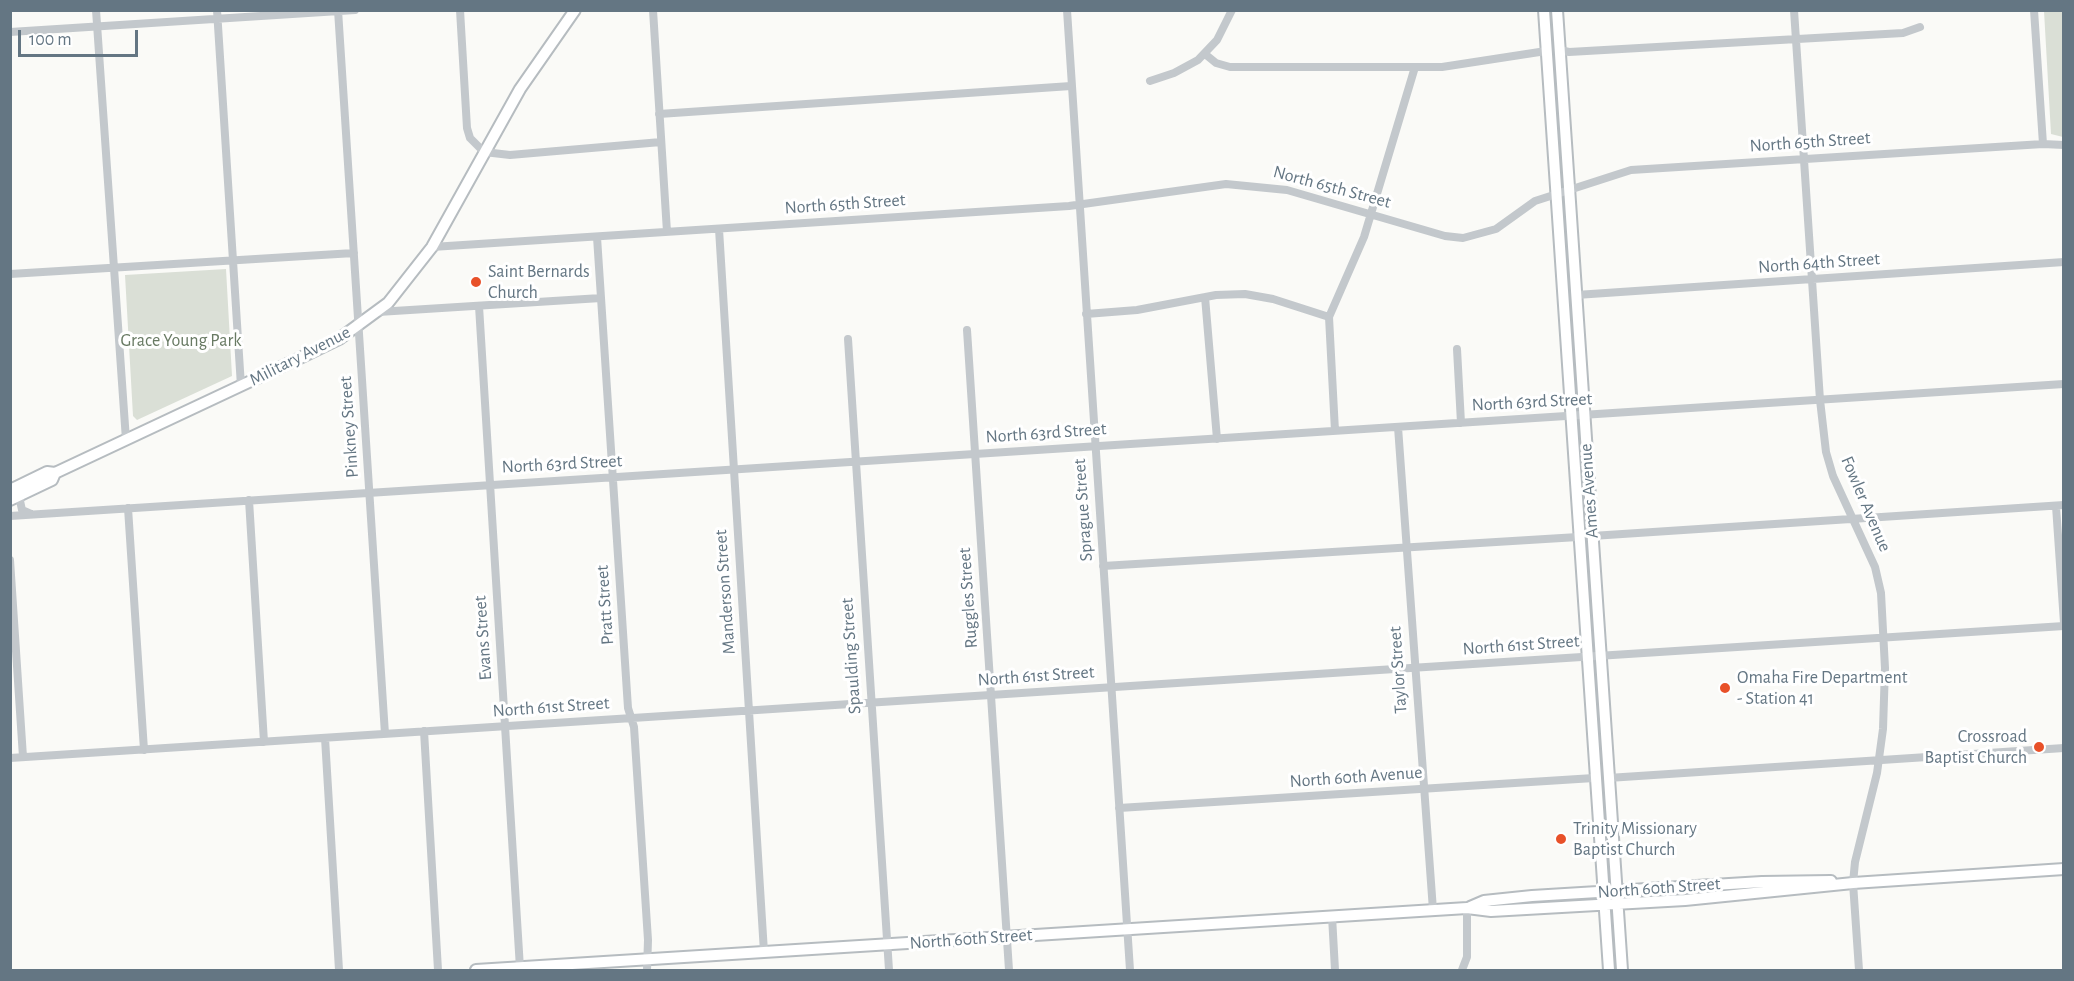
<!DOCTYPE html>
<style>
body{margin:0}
#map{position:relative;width:2074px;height:981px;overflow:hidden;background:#fafaf7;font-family:"Alegreya Sans",sans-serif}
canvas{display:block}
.frame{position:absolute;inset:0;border:12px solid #647683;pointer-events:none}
.scale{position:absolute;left:18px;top:30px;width:120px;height:27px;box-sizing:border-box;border:3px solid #647683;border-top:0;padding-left:8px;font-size:18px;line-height:21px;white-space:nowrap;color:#647683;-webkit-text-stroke:4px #fff;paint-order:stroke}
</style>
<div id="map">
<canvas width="2074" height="981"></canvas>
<div class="frame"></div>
<div class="scale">100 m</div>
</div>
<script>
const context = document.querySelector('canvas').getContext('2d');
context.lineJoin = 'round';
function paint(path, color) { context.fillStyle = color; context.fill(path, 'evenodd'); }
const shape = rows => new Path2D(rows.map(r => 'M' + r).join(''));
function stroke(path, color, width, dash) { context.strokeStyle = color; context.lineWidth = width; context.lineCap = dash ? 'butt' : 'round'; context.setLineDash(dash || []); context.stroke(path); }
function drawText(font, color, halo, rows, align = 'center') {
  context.font = font + ' "Alegreya Sans",sans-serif'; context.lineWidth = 6; context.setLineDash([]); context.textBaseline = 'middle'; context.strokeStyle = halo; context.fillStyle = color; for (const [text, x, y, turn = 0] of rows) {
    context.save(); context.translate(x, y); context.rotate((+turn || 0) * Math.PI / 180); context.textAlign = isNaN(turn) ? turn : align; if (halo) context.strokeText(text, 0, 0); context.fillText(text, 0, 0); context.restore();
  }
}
paint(shape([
 [2044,11,2063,11,2063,137,2051,134],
 [226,269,232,376,137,420,133,416,125,275]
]), '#dadfd6');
const major = shape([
 [1544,10,1609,970],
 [1557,10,1622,970],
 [10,490,47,472,55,473,302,357,339,339,388,303,432,247,520,89,575,10],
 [10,500,52,480,55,473],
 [1470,907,1484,901,1532,896,1762,882,1831,881],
 [476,970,1467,908,1491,911,1685,900,1853,883,2064,869]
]);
stroke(major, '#b6bcc0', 14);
stroke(shape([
 [96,10,126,440],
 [217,10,241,386],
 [338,10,385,734],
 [460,10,467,128,470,138,484,152,510,155,661,142],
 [653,10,667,232],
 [1067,10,1130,970],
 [1794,10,1820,400,1826,452,1833,476,1875,567,1881,593,1885,668,1883,729,1877,773,1855,862,1853,883,1859,970],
 [2034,10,2043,144],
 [10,32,355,10],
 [1560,50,1569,52,1903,33,1920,27],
 [1205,54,1216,63,1230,67,1442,67,1546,51],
 [1150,81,1174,73,1198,60,1217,40,1232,10],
 [659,114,1071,86],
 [719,229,764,952],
 [597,237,628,708,634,727,648,940,647,970],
 [432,247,1069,206,1226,184,1287,190,1445,236,1463,238,1496,229,1535,201,1631,170,2043,144,2064,145],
 [10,274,354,253],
 [1576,295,2064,262],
 [1205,297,1217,439],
 [479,306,520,968],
 [378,312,601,298],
 [1086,314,1137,310,1216,295,1245,294,1273,299,1329,317],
 [967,330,1009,970],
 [848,339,889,970],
 [1457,349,1461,423],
 [1398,427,1433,910],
 [1335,431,1329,317,1364,237,1415,67],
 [19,496,22,510,31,514],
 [249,500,264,742],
 [2056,506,2064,623],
 [128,508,144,750],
 [10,516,2064,384],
 [1592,536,2064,505],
 [10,560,23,757],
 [1103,566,1578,537],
 [424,731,438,970],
 [325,738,339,970],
 [10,758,2064,626],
 [1608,778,2064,748],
 [1119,808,1594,778],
 [1332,916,1335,970],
 [1462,970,1467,957,1467,908]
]), '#c3c8cc', 8);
stroke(major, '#fff', 10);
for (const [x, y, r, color] of [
 [476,282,6,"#e85129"],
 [1725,688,6,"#e85129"],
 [2039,747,6,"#e85129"],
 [1561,839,6,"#e85129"]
]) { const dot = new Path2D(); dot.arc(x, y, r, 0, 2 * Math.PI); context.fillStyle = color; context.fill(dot); stroke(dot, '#fff', 2); }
drawText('18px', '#647683', '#fff', [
 ["North 65th Street",1810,142,-4],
 ["North 65th Street",1332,187,15],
 ["North 65th Street",845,204,-4],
 ["North 64th Street",1819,263,-4],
 ["Military Avenue",300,356,-27],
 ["North 63rd Street",1532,402,-3],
 ["Pinkney Street",349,427,-94],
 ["North 63rd Street",1046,433,-4],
 ["North 63rd Street",562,464,-3],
 ["Ames Avenue",1589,491,-94],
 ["Fowler Avenue",1866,504,67],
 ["Sprague Street",1083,510,-94],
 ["Manderson Street",725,592,-94],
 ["Ruggles Street",968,598,-94],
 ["Pratt Street",605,605,-94],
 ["Evans Street",483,638,-94],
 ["North 61st Street",1521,645,-4],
 ["Spaulding Street",851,656,-94],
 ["Taylor Street",1398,670,-94],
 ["North 61st Street",1036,676,-4],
 ["North 61st Street",551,707,-4],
 ["North 60th Avenue",1356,777,-4],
 ["North 60th Street",1659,888,-4],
 ["North 60th Street",971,939,-4]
]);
drawText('18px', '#647683', '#fff', [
 ["Saint Bernards",488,272],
 ["Church",488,293],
 ["Omaha Fire Department",1737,678],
 ["- Station 41",1737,699],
 ["Crossroad",2027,737,"right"],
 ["Baptist Church",2027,758,"right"],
 ["Trinity Missionary",1573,829],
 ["Baptist Church",1573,850]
], 'left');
drawText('18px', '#687a63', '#fff', [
 ["Grace Young Park",181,341]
]);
</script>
